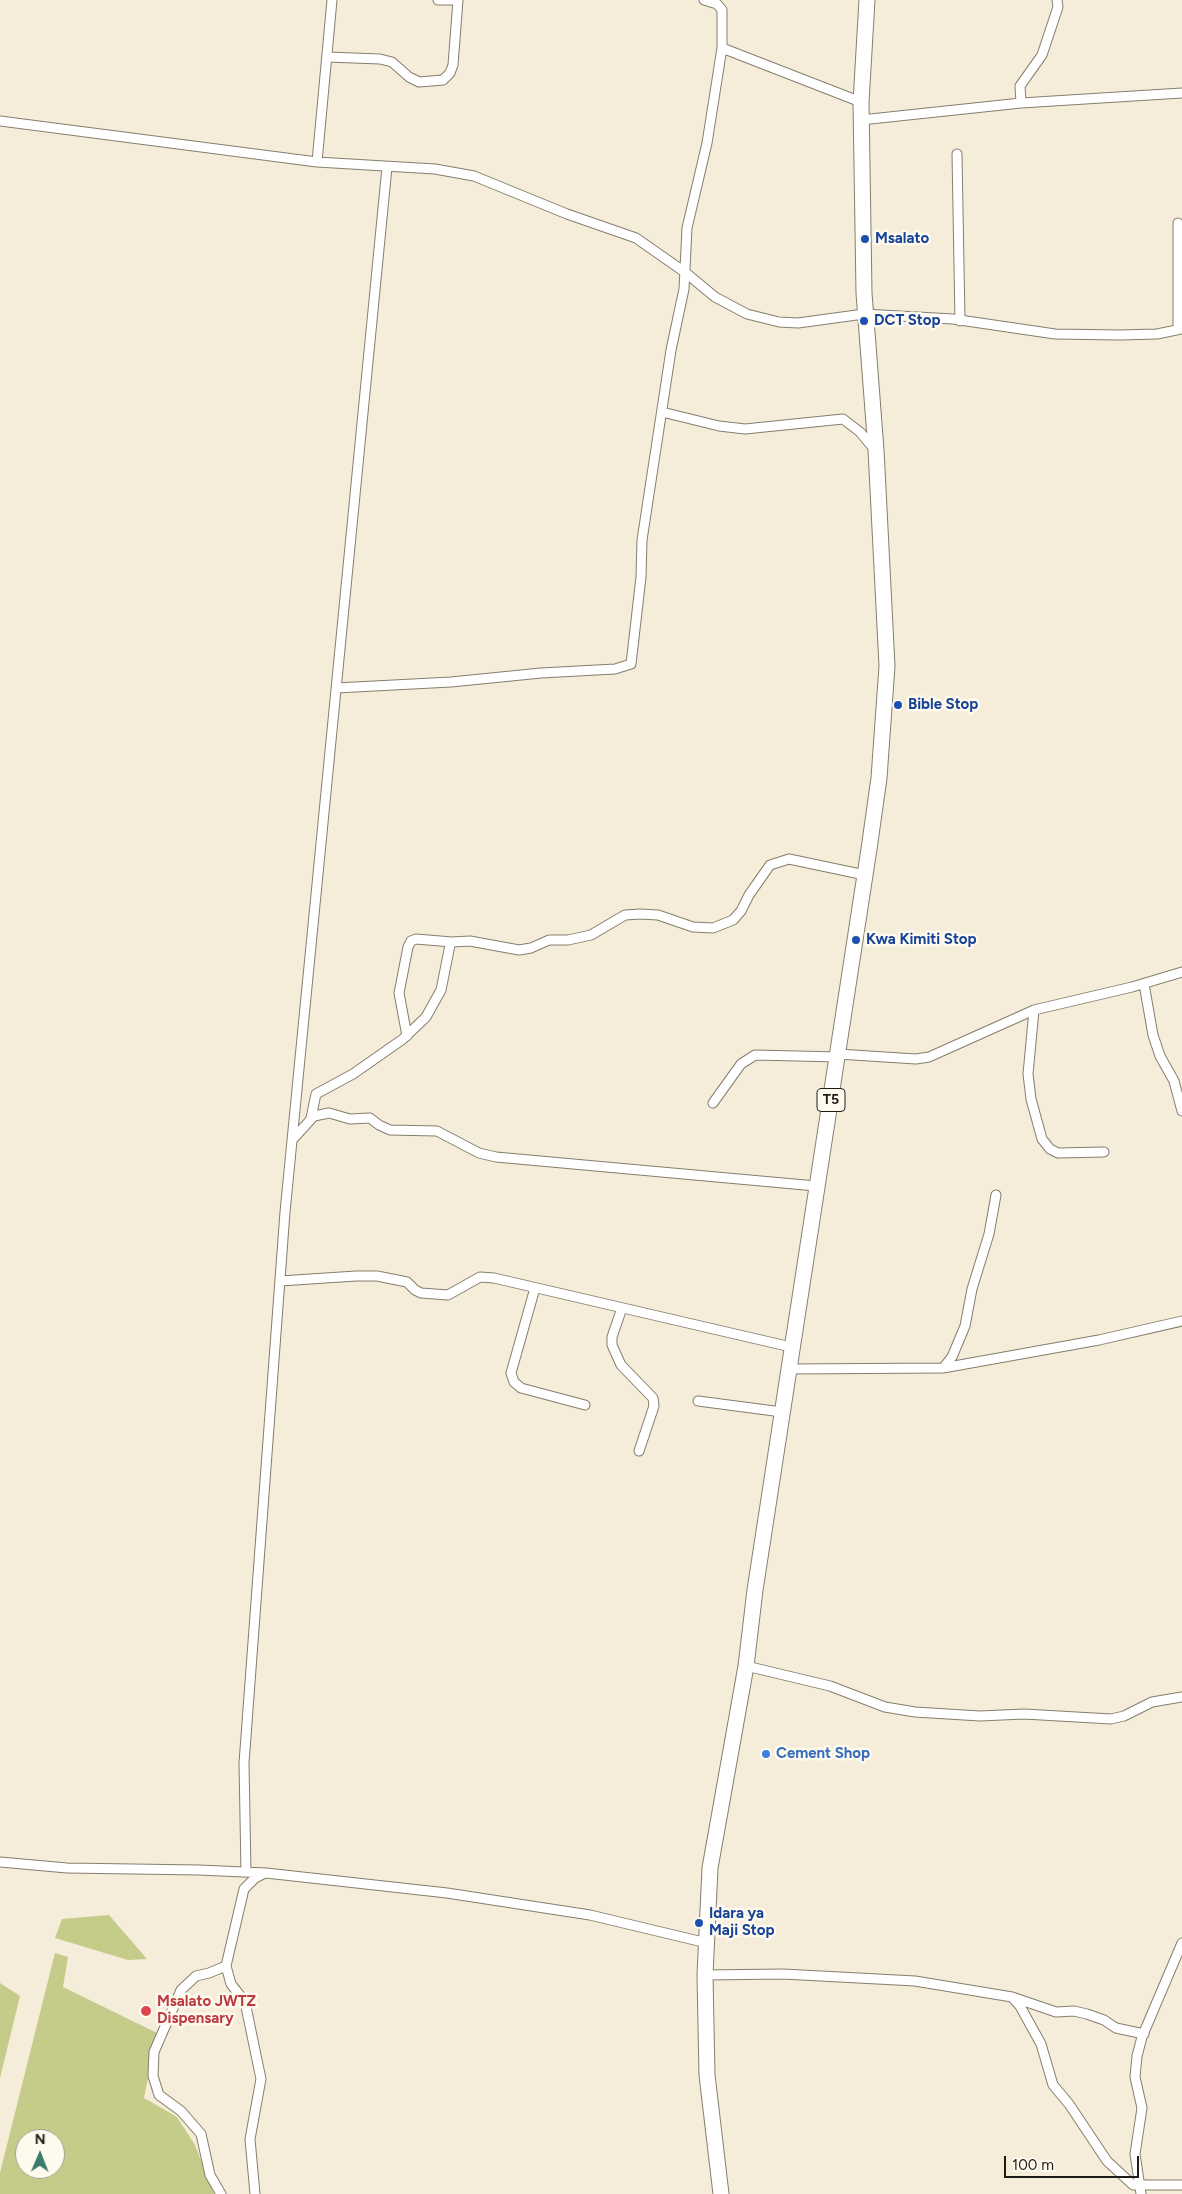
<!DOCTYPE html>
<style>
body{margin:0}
#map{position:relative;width:1182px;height:2194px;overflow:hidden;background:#f5ecd9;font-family:Figtree,sans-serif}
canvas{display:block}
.north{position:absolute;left:15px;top:2129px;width:50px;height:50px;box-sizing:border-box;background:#fffaee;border:1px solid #a5a197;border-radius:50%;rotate:1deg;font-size:14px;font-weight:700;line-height:20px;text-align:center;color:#1f1c15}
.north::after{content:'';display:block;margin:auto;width:18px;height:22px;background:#3b7c6b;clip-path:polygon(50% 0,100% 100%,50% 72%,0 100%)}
.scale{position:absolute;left:1004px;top:2156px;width:135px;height:22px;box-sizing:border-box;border:2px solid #1f1c15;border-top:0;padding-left:6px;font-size:15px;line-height:18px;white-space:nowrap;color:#1f1c15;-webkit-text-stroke:4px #fffaee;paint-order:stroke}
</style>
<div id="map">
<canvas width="1182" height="2194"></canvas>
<div class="north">N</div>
<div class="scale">100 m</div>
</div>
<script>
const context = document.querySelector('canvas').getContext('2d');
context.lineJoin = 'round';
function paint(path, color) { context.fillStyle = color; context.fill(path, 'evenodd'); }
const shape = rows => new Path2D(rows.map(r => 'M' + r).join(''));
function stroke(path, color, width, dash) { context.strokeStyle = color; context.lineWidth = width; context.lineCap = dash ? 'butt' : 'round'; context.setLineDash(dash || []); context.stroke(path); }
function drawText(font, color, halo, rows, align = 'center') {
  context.font = font + ' Figtree,sans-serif'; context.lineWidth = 5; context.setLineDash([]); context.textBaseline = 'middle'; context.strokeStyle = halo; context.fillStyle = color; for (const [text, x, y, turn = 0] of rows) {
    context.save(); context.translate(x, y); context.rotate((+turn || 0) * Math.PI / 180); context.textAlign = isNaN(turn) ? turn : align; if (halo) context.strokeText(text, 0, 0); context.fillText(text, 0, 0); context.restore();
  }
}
paint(shape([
 [109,1915,147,1959,128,1960,55,1938,62,1919],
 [55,1953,68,1957,63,1987,157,2033,144,2098,177,2117,195,2145,214,2194,0,2194,0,2173],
 [25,2139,55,2139,55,2169,25,2169],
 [0,1983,20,1996,0,2078]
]), '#c5cb88');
const minor = shape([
 [438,0,452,0],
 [722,48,861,102],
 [327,57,380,59,392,62,409,77,419,82,443,80,450,73,453,65,458,0],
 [1021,103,1020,86,1042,55,1058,7,1057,0],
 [861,120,1021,103,1182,93],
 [0,121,317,162,435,169,474,176,567,214,636,238,686,273,715,297,747,314,779,322,798,323,864,314,953,319,1055,334,1120,335,1157,334,1182,329],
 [957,154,960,321],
 [317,162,332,0],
 [1178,223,1178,329],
 [662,412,719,426,745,429,843,419,860,432,875,450],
 [336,688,451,682,541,673,615,669,631,664,641,577,642,540,671,350,684,289,687,228,707,143,722,48,722,10,717,4,704,0],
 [1144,984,1153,1035,1160,1056,1174,1081,1182,1111],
 [1034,1010,1028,1074,1031,1099,1042,1139,1050,1149,1058,1153,1104,1152],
 [407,1036,399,993,408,947,411,941,416,939,452,942],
 [838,1054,916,1059,929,1057,1034,1010,1132,987,1182,972],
 [713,1103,741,1064,755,1055,838,1057],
 [311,1118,316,1094,353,1074,403,1039,426,1017,441,990,450,945,452,942,470,941,519,950,531,948,549,940,568,940,591,935,625,915,640,914,658,915,693,927,713,928,733,920,741,911,749,895,770,865,789,859,865,875],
 [292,1140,314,1116,329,1113,350,1119,370,1118,379,1125,390,1130,437,1131,479,1153,496,1157,816,1186],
 [280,1281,356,1276,377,1276,407,1282,415,1290,421,1293,448,1295,480,1277,494,1278,791,1347],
 [535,1288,511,1373,514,1382,521,1388,585,1405],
 [622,1308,612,1337,612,1345,621,1365,653,1398,654,1406,639,1451],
 [943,1368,952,1357,965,1326,972,1289,989,1234,996,1195],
 [789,1369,943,1368,1099,1340,1182,1321],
 [698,1401,782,1412],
 [746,1666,830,1686,885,1707,915,1712,980,1716,1024,1714,1111,1719,1124,1716,1152,1702,1182,1697],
 [0,1862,67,1868,199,1870,266,1873,447,1893,590,1915,707,1943],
 [246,1872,244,1763,285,1212,387,167],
 [226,1966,231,1984,245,2002,261,2079,250,2139,255,2194],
 [705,1975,783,1974,915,1981,1012,1997,1056,2012,1074,2011,1087,2014,1104,2020,1116,2028,1144,2034],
 [1012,1997,1020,2006,1041,2044,1053,2085,1069,2104,1107,2161,1133,2185,1182,2185],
 [221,2194,210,2175,201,2134,181,2111,159,2095,153,2076,154,2052,181,1990,196,1976,209,1973,226,1966,244,1889,255,1878,263,1874],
 [1141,2194,1135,2154,1142,2108,1135,2077,1137,2056,1142,2037,1182,1943]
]);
const trunk = shape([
 [721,2194,707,2075,705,1975,710,1868,746,1666,755,1590,869,849,879,778,887,666,876,450,864,293,861,102,867,0]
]);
stroke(minor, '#867e6d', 11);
stroke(trunk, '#867e6d', 17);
stroke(minor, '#fff', 9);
stroke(trunk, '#fff', 15);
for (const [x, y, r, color] of [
 [865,239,5,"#1a4fb4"],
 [864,321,5,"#1a4fb4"],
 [898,705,5,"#1a4fb4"],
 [856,940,5,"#1a4fb4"],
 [766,1754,5,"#3f7fe0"],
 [699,1923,5,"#1a4fb4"],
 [146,2011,6,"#e0444e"]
]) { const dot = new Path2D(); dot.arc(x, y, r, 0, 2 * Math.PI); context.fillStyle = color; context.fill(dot); stroke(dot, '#fffaee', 2); }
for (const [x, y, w] of [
 [831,1100,28]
]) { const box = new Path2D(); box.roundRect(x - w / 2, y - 11.5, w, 23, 4); context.fillStyle = '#fffaee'; context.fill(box); stroke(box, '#1f1c15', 1); }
drawText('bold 14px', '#1f1c15', null, [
 ["T5",831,1100]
]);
drawText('bold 15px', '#164399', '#fffaee', [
 ["Msalato",875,239],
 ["DCT Stop",874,321],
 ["Bible Stop",908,705],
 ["Kwa Kimiti Stop",866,940],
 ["Idara ya",709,1914],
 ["Maji Stop",709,1931]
], 'left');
drawText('bold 15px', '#366cbe', '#fffaee', [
 ["Cement Shop",776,1754]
], 'left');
drawText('bold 15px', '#be3a42', '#fffaee', [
 ["Msalato JWTZ",157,2002],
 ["Dispensary",157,2019]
], 'left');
</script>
